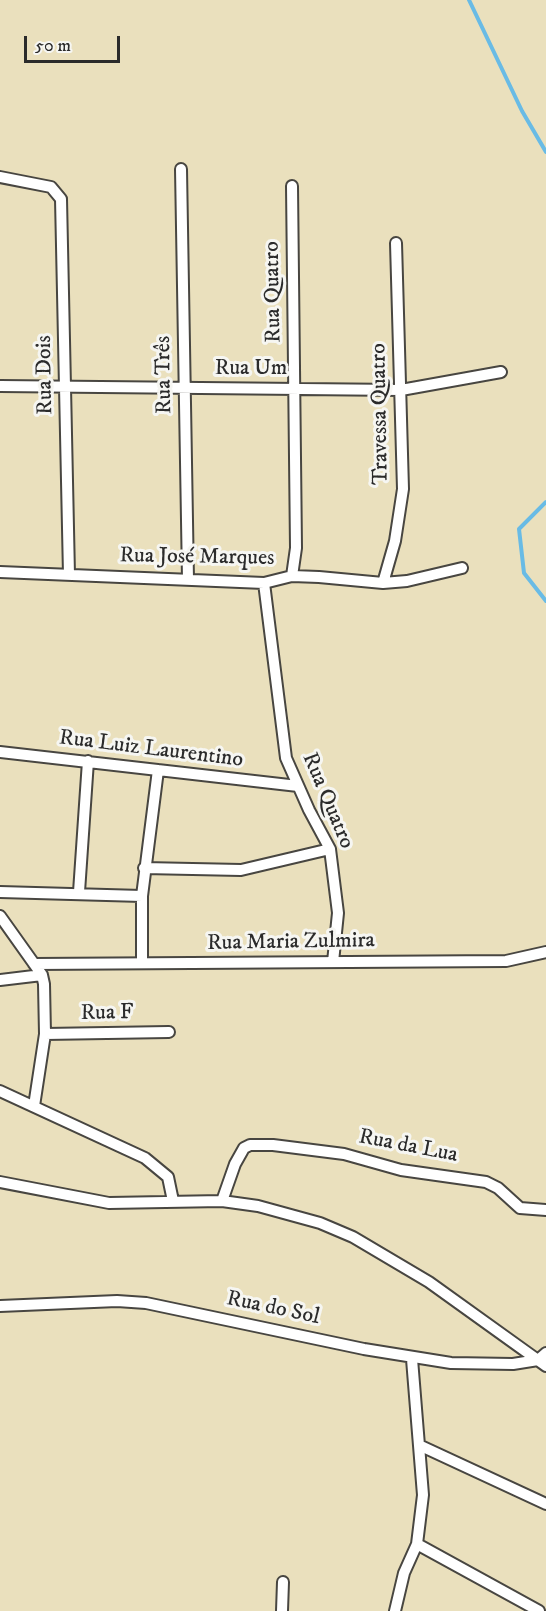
<!DOCTYPE html>
<meta charset="utf-8">
<style>
body{margin:0}
#map{position:relative;width:546px;height:1611px;overflow:hidden;background:#eae0bd;font-family:"IM FELL DW Pica",serif}
canvas{display:block}
.scale{position:absolute;left:24px;top:36px;width:96px;height:27px;box-sizing:border-box;border:3px solid #2b2b2b;border-top:0;padding-left:8px;font-size:18px;line-height:21px;white-space:nowrap;color:#2b2b2b;-webkit-text-stroke:4px #f6f6f2;paint-order:stroke}
</style>
<div id="map">
<canvas width="546" height="1611"></canvas>
<div class="scale">50 m</div>
</div>
<script>
const context = document.querySelector('canvas').getContext('2d');
context.lineJoin = 'round';
const shape = rows => new Path2D(rows.map(r => 'M' + r).join(''));
function stroke(path, color, width, dash) { context.strokeStyle = color; context.lineWidth = width; context.lineCap = dash ? 'butt' : 'round'; context.setLineDash(dash || []); context.stroke(path); }
function drawText(font, color, halo, rows, align = 'center') {
  context.font = font + ' "IM FELL DW Pica",serif'; context.lineWidth = 6; context.setLineDash([]); context.textBaseline = 'middle'; context.strokeStyle = halo; context.fillStyle = color; for (const [text, x, y, turn = 0] of rows) {
    context.save(); context.translate(x, y); context.rotate((+turn || 0) * Math.PI / 180); context.textAlign = isNaN(turn) ? turn : align; if (halo) context.strokeText(text, 0, 0); context.fillText(text, 0, 0); context.restore();
  }
}
stroke(shape([
 [469,0,522,111,546,152],
 [546,502,519,529,524,573,546,601]
]), '#69bbe5', 4);
const street = shape([
 [181,169,188,579],
 [0,177,51,187,61,199,69,575],
 [0,386,401,390,501,372],
 [0,572,264,583,292,576,319,577,383,583,407,581,462,568],
 [292,576,296,548,292,186],
 [264,583,286,758,309,810,330,849,338,913,333,962],
 [383,583,395,541,403,489,396,243],
 [0,752,298,786],
 [144,868,241,870,330,849],
 [0,892,142,896],
 [79,892,88,761],
 [0,916,42,975,44,984,45,1034,34,1106],
 [142,962,142,896,158,770],
 [34,964,506,961,546,952],
 [0,980,42,975],
 [45,1034,169,1032],
 [0,1091,145,1158,168,1177,173,1201],
 [0,1182,109,1203,222,1201,258,1206,320,1223,353,1237,429,1282,546,1366],
 [222,1201,235,1164,244,1148,250,1145,273,1145,344,1154,401,1170,486,1182,498,1188,520,1208,546,1210],
 [0,1306,117,1301,146,1303,364,1349,451,1363,513,1364,538,1360,546,1353],
 [421,1446,546,1504],
 [417,1544,539,1611],
 [282,1611,283,1582],
 [395,1611,404,1573,417,1544,423,1495,412,1359]
]);
stroke(street, '#484641', 14);
stroke(street, '#fff', 10);
drawText('22px', '#2b2b2b', '#f6f6f2', [
 ["Rua Quatro",274,292,-91],
 ["Rua Um",251,369],
 ["Rua Dois",46,375,-91],
 ["Rua Três",165,375,-91],
 ["Travessa Quatro",381,414,-91],
 ["Rua José Marques",197,558,1],
 ["Rua Luiz Laurentino",151,750,7],
 ["Rua Quatro",327,801,67],
 ["Rua Maria Zulmira",291,943,-1],
 ["Rua F",107,1014,-1],
 ["Rua da Lua",408,1147,11],
 ["Rua do Sol",273,1309,12]
]);
</script>
